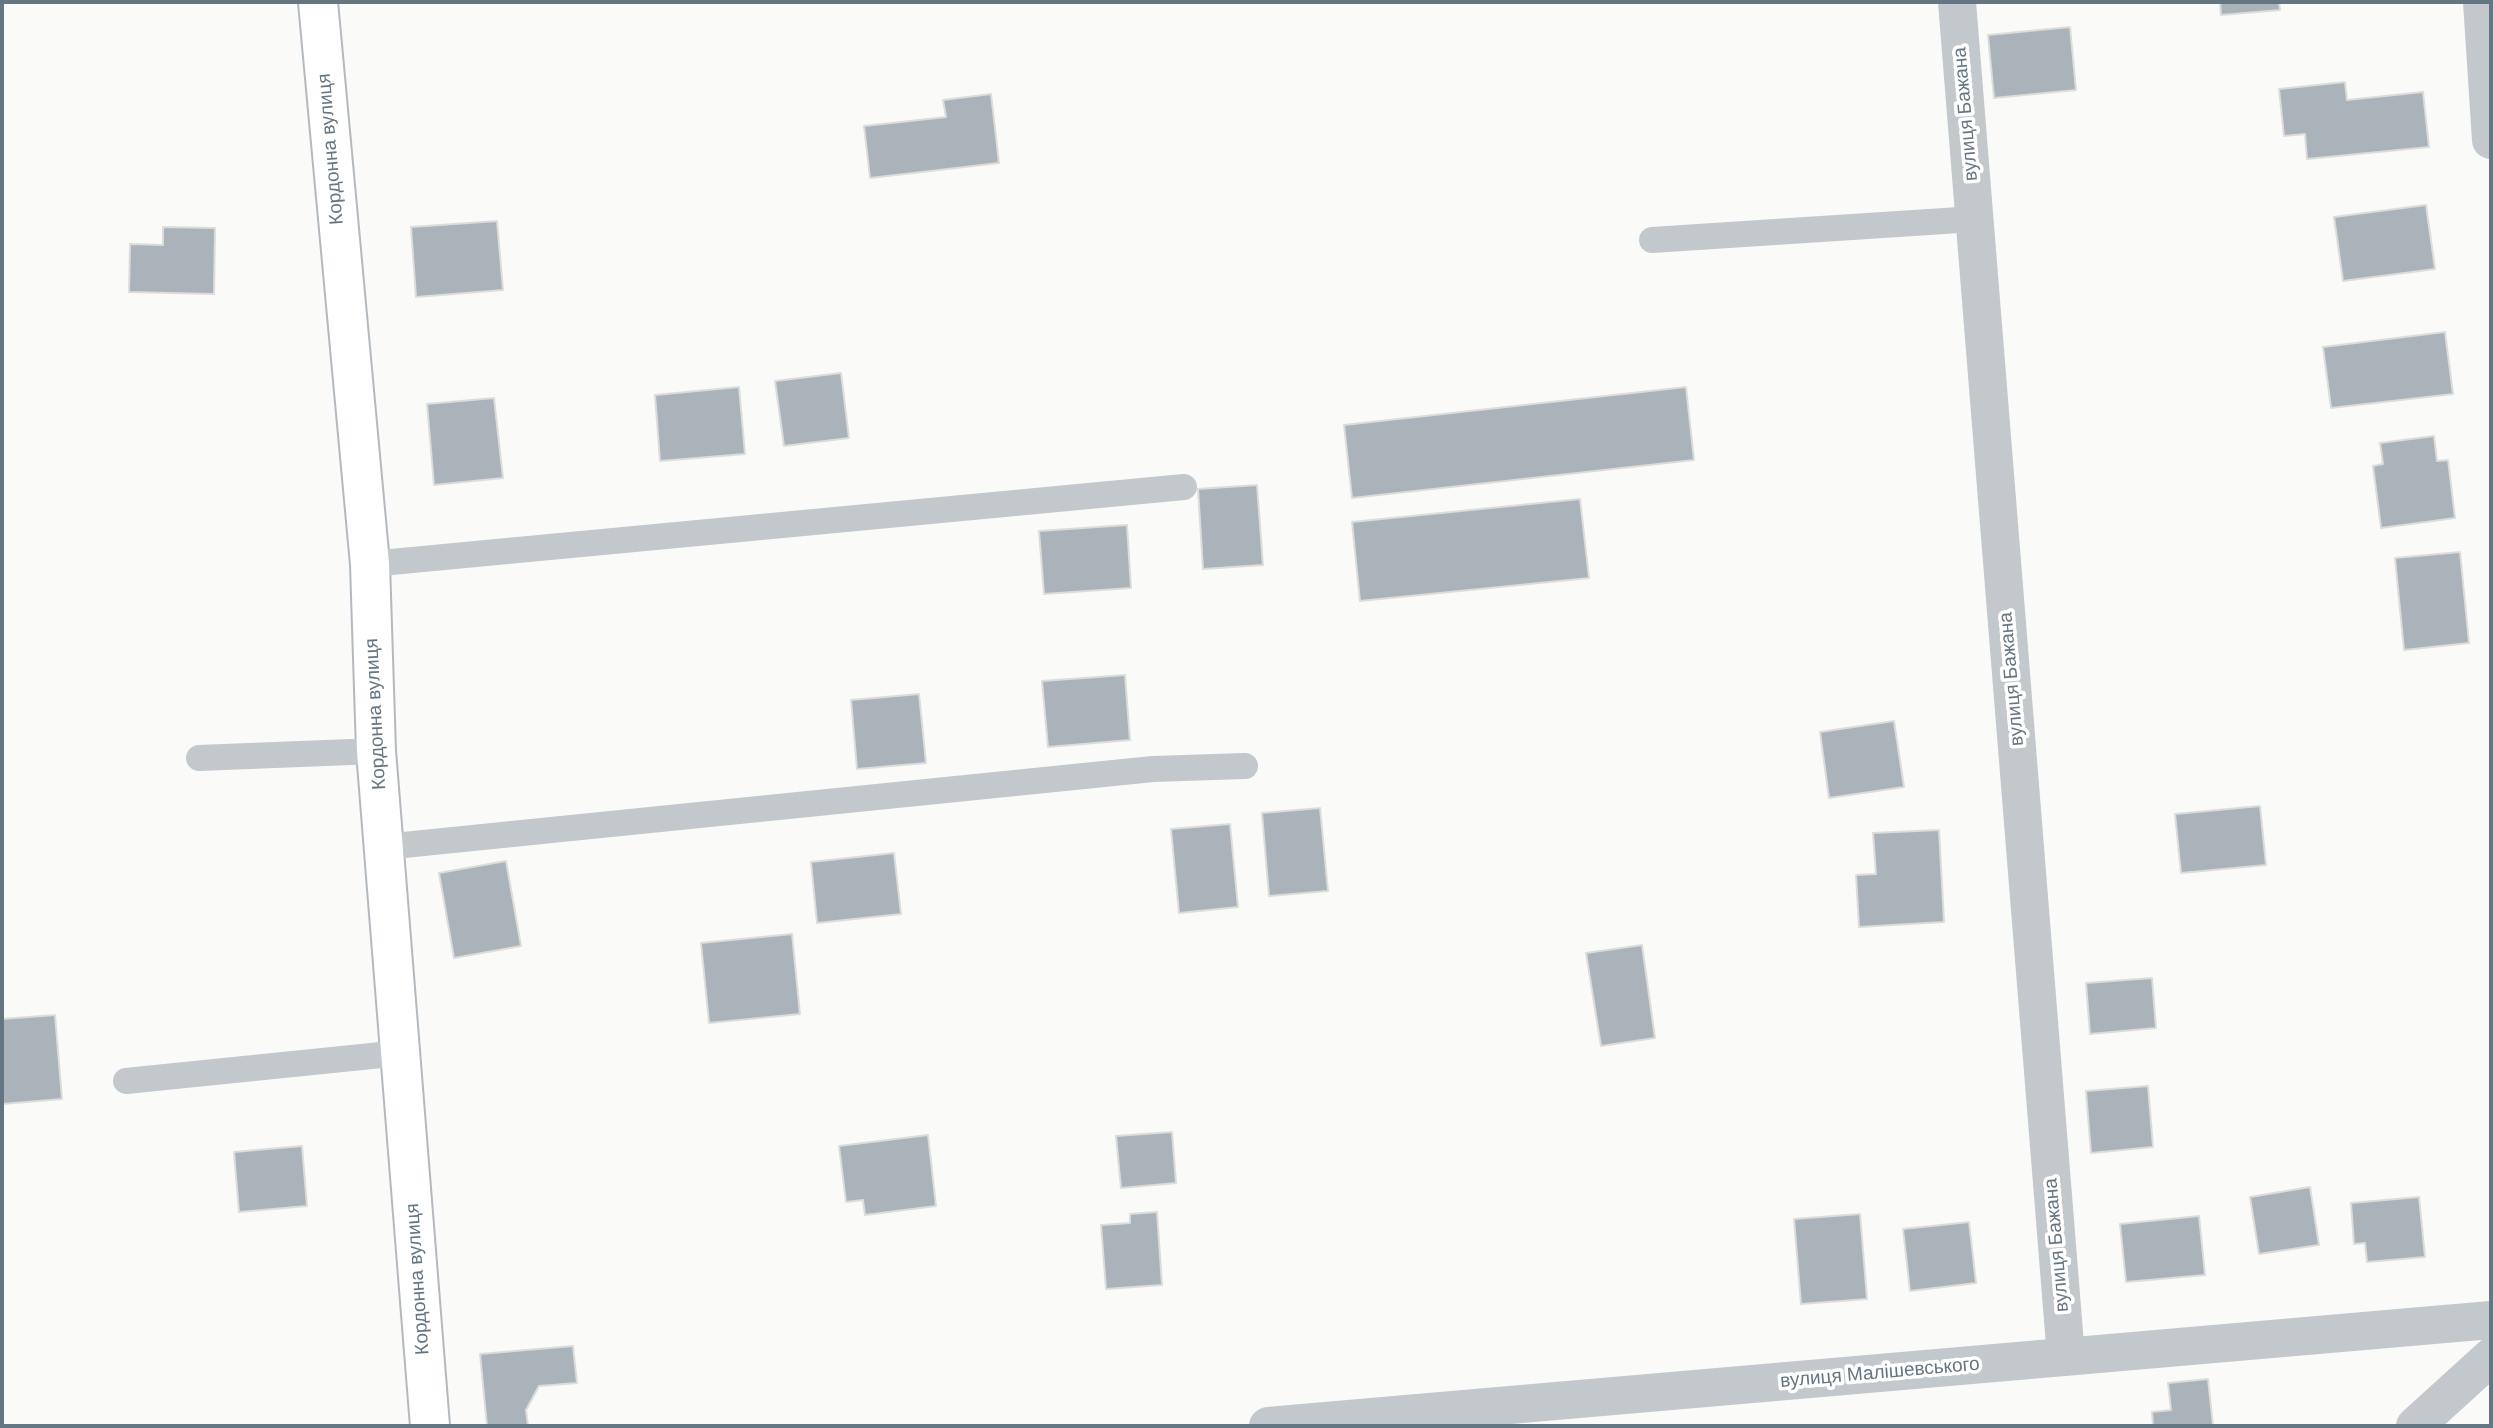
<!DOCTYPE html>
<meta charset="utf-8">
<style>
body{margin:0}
#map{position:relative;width:2493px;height:1428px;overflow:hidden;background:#fafaf8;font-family:Arial,sans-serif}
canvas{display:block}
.frame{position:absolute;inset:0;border:4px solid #657683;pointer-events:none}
</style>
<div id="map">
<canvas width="2493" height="1428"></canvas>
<div class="frame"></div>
</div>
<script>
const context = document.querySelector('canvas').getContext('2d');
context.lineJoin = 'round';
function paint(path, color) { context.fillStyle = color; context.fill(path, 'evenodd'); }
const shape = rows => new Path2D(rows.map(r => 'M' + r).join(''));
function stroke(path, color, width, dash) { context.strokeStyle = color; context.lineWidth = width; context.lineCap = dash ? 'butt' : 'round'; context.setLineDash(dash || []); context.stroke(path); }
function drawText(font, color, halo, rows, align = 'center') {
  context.font = font + ' Arial,sans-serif'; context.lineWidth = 7; context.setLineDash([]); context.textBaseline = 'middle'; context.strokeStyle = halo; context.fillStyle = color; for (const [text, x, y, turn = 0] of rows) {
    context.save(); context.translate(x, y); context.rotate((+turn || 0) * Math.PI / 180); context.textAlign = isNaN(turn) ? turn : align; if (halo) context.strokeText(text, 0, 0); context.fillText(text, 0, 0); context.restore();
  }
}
const building = shape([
 [2220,2,2279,2,2280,10,2221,15,2220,2],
 [2070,27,2076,90,1994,98,1988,35,2070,27],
 [2345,82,2347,100,2423,92,2429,147,2307,159,2305,134,2284,136,2279,89,2345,82],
 [991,94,999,163,870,178,864,126,946,117,943,100,991,94],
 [2426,205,2435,269,2343,281,2334,217,2426,205],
 [497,221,503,290,416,297,411,227,497,221],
 [163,227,215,228,214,294,129,292,130,244,163,245,163,227],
 [2445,332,2453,394,2331,408,2323,347,2445,332],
 [841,373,849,438,784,446,775,381,841,373],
 [739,387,745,454,660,461,655,395,739,387],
 [1686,387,1694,460,1352,498,1344,425,1686,387],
 [494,398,503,478,434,485,427,404,494,398],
 [2434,436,2437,461,2448,460,2455,518,2381,528,2373,466,2383,464,2380,443,2434,436],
 [1257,485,1263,565,1203,569,1198,489,1257,485],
 [1580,499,1589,578,1360,601,1352,522,1580,499],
 [1127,525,1131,588,1044,594,1039,531,1127,525],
 [2460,552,2469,643,2404,650,2395,558,2460,552],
 [1125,675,1130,740,1048,747,1042,681,1125,675],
 [919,694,926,763,857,769,851,700,919,694],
 [1894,721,1904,787,1829,798,1820,732,1894,721],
 [2260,806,2266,865,2181,873,2175,814,2260,806],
 [1320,808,1328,891,1269,896,1262,813,1320,808],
 [1230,824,1238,907,1179,913,1171,829,1230,824],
 [1939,830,1944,922,1859,927,1856,875,1876,874,1873,833,1939,830],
 [894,853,901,914,817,923,811,862,894,853],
 [506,861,521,946,454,958,439,873,506,861],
 [792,934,800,1014,709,1023,701,943,792,934],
 [1642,945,1655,1038,1601,1046,1586,953,1642,945],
 [2152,978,2156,1028,2090,1034,2086,983,2152,978],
 [55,1015,62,1099,2,1104,2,1019,55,1015],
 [2148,1086,2153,1147,2091,1153,2086,1091,2148,1086],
 [1172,1132,1176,1183,1121,1188,1116,1136,1172,1132],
 [928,1135,936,1206,865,1215,863,1200,846,1202,839,1146,928,1135],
 [302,1146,307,1206,239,1212,234,1152,302,1146],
 [2310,1187,2319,1245,2259,1254,2250,1197,2310,1187],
 [2419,1197,2425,1257,2367,1262,2365,1243,2354,1244,2351,1203,2419,1197],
 [1157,1212,1162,1285,1106,1289,1101,1225,1130,1223,1130,1214,1157,1212],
 [1860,1214,1867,1299,1801,1304,1794,1219,1860,1214],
 [2199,1216,2205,1275,2126,1282,2120,1224,2199,1216],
 [1969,1222,1976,1283,1910,1291,1903,1229,1969,1222],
 [573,1346,577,1383,539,1386,526,1410,528,1426,487,1426,480,1354,573,1346],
 [2208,1379,2213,1426,2153,1426,2152,1412,2171,1410,2168,1383,2208,1379]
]);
paint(building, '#aab3b9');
stroke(building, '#dcdcda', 2);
const secondary = shape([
 [318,2,370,564,376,751,430,1426]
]);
stroke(secondary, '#b3babf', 42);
stroke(shape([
 [1652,240,1975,219],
 [370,564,1184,487],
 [199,758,376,751],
 [384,847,1153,769,1245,766],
 [126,1081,401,1053]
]), '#c3c8cc', 26);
stroke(shape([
 [1957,2,2066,1357],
 [2482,2,2491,140],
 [1268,1426,2491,1320],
 [2415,1426,2491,1357]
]), '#c3c8cc', 38);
stroke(secondary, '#fff', 38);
drawText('19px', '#657683', '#fff', [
 ["вулиця Бажана",1966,114,-95],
 ["Кордонна вулиця",331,149,-95],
 ["вулиця Бажана",2012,679,-95],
 ["Кордонна вулиця",376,714,-93],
 ["вулиця Бажана",2057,1245,-95],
 ["Кордонна вулиця",418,1279,-94],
 ["вулиця Малішевського",1880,1373,-5]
]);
</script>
